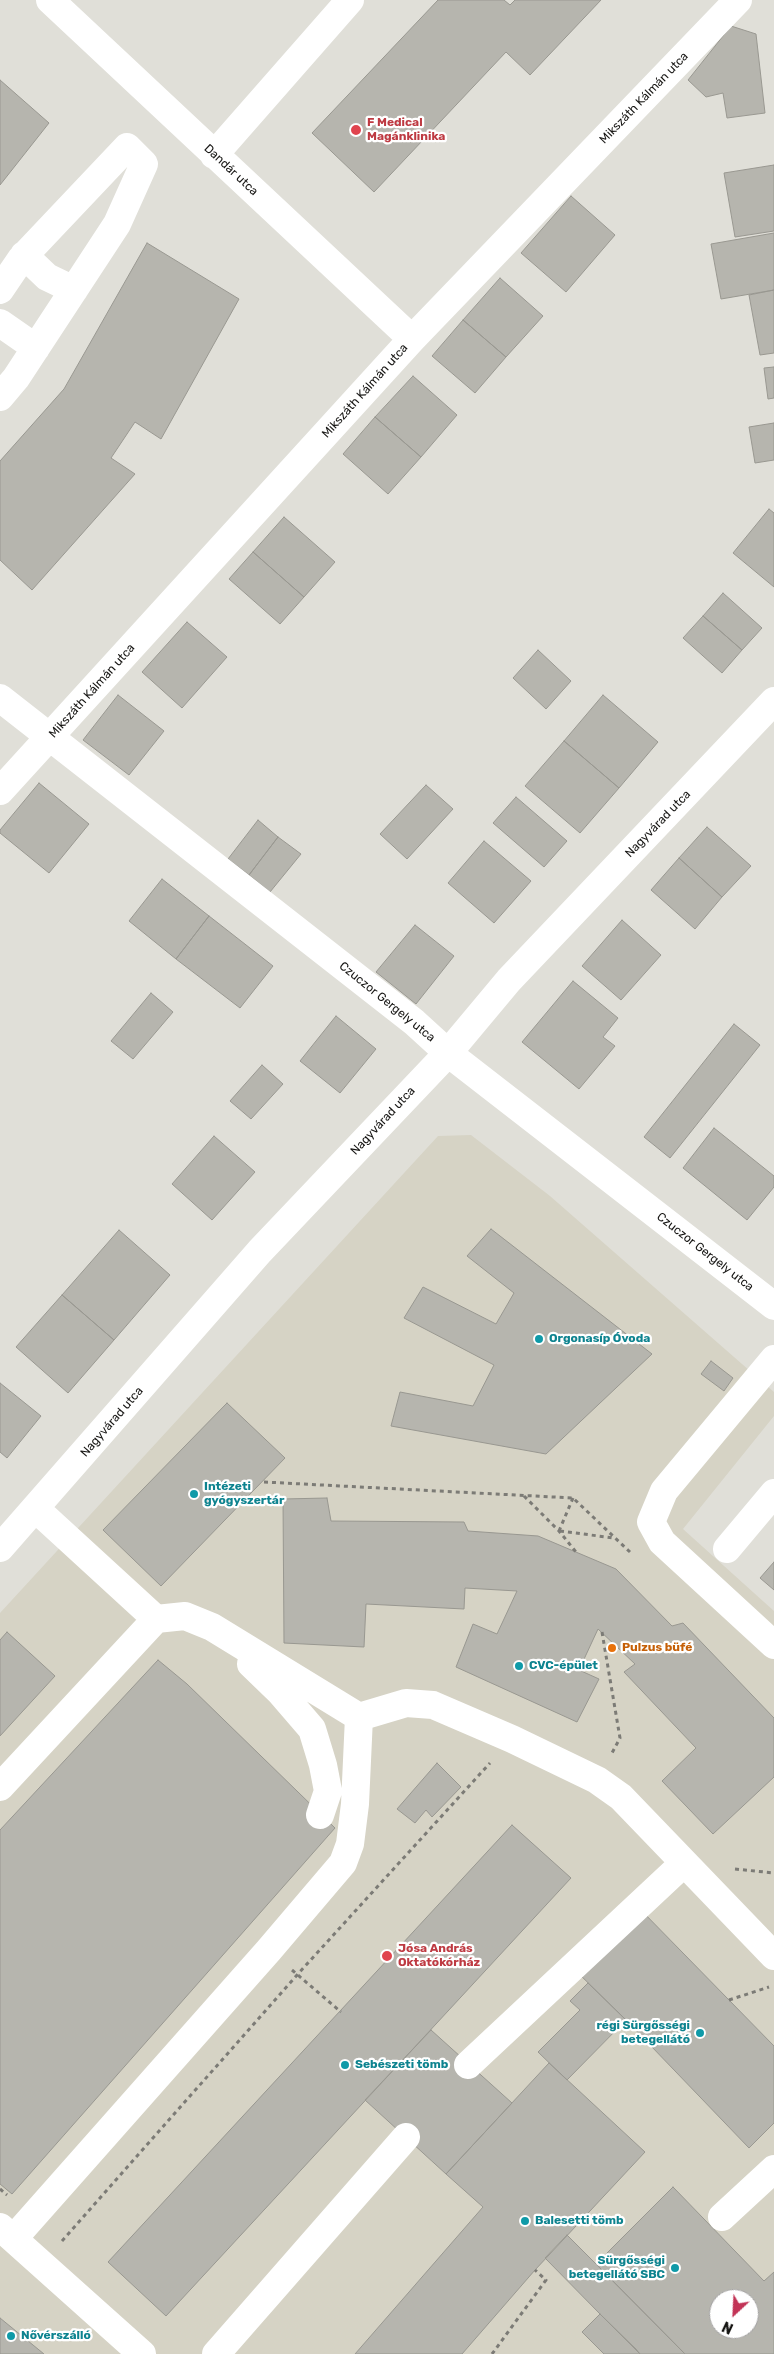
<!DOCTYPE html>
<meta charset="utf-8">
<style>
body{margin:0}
#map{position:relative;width:774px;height:2354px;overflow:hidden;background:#e0dfd8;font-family:Rubik,sans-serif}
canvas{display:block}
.north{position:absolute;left:709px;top:2289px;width:50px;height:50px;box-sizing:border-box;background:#fff;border:1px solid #a2a1a1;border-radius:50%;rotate:205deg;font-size:14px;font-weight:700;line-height:20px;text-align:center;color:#161513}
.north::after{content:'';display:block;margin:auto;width:18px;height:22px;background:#c23356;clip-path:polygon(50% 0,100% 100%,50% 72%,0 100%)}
</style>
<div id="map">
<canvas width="774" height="2354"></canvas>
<div class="north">N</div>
</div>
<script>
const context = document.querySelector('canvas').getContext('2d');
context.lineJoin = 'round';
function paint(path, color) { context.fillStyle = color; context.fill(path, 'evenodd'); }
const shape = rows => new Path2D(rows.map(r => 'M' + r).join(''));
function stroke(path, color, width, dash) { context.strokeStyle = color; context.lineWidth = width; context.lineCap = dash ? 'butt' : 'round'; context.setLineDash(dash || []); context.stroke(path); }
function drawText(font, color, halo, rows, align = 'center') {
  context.font = font + ' Rubik,sans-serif'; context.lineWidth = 4.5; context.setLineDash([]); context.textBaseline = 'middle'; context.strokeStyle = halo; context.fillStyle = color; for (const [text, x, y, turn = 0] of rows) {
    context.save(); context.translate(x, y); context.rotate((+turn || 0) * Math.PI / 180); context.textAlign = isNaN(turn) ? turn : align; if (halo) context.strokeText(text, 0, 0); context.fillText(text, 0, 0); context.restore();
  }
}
paint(shape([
 [471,1135,550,1196,774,1392,774,1416,683,1529,774,1611,774,2354,0,2354,0,1613,438,1136],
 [719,2299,749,2299,749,2329,719,2329]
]), '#d6d3c5');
const building = shape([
 [438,0,504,0,510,5,515,0,601,0,530,75,506,52,374,192,312,133,438,0],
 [731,26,756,34,765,113,727,118,723,93,706,97,688,80,731,26],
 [0,80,49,123,0,185,0,80],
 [774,165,774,231,735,237,724,173,774,165],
 [571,196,615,235,566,292,521,253,571,196],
 [774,233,774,290,721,299,711,244,774,233],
 [147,243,239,299,161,439,135,422,111,458,135,474,32,590,0,560,0,461,64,389,147,243],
 [500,278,543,316,506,357,463,320,500,278],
 [774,290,774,353,760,355,749,295,774,290],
 [463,320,506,357,475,393,432,356,463,320],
 [774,367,774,398,768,399,764,368,774,367],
 [413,376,457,415,421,457,375,417,413,376],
 [375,417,421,457,388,494,343,454,375,417],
 [774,423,774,460,755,463,749,427,774,423],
 [769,509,774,513,774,587,733,553,769,509],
 [284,517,335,562,304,597,253,552,284,517],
 [253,552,304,597,280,624,229,579,253,552],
 [723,593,762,628,742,650,703,616,723,593],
 [703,616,742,650,722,673,683,638,703,616],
 [187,622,227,657,182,708,142,672,187,622],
 [538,650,571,681,546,709,513,678,538,650],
 [118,695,164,731,129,775,83,740,118,695],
 [603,695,658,742,619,788,564,741,603,695],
 [564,741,619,788,580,833,525,786,564,741],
 [39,783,89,824,49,873,0,833,0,830,39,783],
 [426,785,453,809,407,859,380,834,426,785],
 [516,797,567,841,544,867,493,823,516,797],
 [258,820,278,837,249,875,228,859,258,820],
 [707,827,751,866,722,897,679,858,707,827],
 [278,837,301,854,270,892,249,875,278,837],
 [484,841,531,881,494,923,448,883,484,841],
 [679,858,722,897,695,929,651,890,679,858],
 [162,879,209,916,176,959,129,921,162,879],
 [209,916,273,966,240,1008,176,959,209,916],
 [622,920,661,955,621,1000,582,966,622,920],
 [415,925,454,956,416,1004,376,972,415,925],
 [573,981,618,1018,603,1037,615,1046,579,1089,522,1042,573,981],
 [151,993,173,1012,133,1059,111,1041,151,993],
 [336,1016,376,1049,340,1093,300,1061,336,1016],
 [734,1024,760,1045,670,1158,644,1137,734,1024],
 [262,1065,283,1084,251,1119,230,1101,262,1065],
 [714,1128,774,1176,774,1187,747,1220,683,1168,714,1128],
 [214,1136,255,1172,212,1220,172,1184,214,1136],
 [491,1229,652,1354,546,1454,391,1426,400,1392,473,1406,494,1365,404,1318,423,1287,496,1324,514,1293,467,1256,491,1229],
 [119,1230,170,1275,114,1340,62,1295,119,1230],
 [62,1295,114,1340,68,1393,16,1347,62,1295],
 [711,1361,733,1378,724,1391,701,1374,711,1361],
 [0,1383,41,1416,7,1458,0,1452,0,1383],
 [227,1403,285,1458,161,1586,103,1530,227,1403],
 [327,1498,331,1521,464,1522,468,1531,538,1536,616,1569,672,1626,683,1623,774,1718,774,1777,713,1834,662,1781,696,1748,624,1672,635,1664,598,1629,579,1670,599,1679,577,1722,456,1667,473,1624,497,1634,517,1591,465,1588,464,1609,366,1604,364,1647,284,1643,283,1499,327,1498],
 [774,1562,774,1590,760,1578,774,1562],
 [7,1632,55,1676,0,1736,0,1640,7,1632],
 [158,1660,187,1684,335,1828,12,2194,0,2184,0,1830,158,1660],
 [437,1763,461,1787,432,1817,426,1810,415,1823,397,1809,437,1763],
 [512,1825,571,1878,166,2316,108,2262,512,1825],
 [637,1906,774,2046,774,2123,749,2148,626,2020,573,1968,637,1906],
 [588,1983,626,2020,567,2080,538,2052,580,2010,570,2001,588,1983],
 [431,2030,512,2103,446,2174,365,2100,431,2030],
 [549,2063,645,2152,535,2270,462,2354,355,2354,483,2207,446,2174,549,2063],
 [673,2187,764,2281,774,2272,774,2354,685,2354,596,2264,673,2187],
 [719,2299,749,2299,749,2329,719,2329,719,2299],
 [567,2235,596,2264,685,2354,640,2354,600,2314,545,2258,567,2235],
 [600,2314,636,2349,640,2354,604,2354,582,2332,600,2314],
 [0,2318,44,2354,0,2354,0,2318]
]);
paint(building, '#b6b5ae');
stroke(building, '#999891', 1);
stroke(shape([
 [264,1482,573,1498,630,1552],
 [524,1496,559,1531,576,1552],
 [559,1531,573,1498],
 [560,1531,614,1538],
 [602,1632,620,1738,612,1753],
 [735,1869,774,1873],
 [292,1970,341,2012],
 [729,2000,769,1987],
 [0,2189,7,2195],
 [62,2241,297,1975,490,1763],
 [492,2354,546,2280,535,2270]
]), '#7c7b76', 3, [4, 4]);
stroke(shape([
 [50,0,412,339],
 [214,155,350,0],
 [24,255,47,277,74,290],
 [0,290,21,259,127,147,144,164,117,224,16,378,0,397],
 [0,323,36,348],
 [0,698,414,1022,448,1053,774,1306],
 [0,791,412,339,738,0],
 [774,1359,664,1491,651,1522,662,1542,774,1645],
 [36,1509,156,1619],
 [0,1548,260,1251,448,1053,509,980,774,701],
 [727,1549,774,1493],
 [251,1664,281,1693,312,1729,323,1765,328,1791,320,1815],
 [0,1787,156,1619,185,1616,212,1627,359,1717],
 [468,2065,684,1863],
 [722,2217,774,2169],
 [0,2227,142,2354],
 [14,2238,269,1950,343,1863,350,1844,355,1804,359,1717,406,1703,433,1705,512,1739,597,1780,621,1797,774,1956],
 [216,2354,406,2137]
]), '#fff', 28);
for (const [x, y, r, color] of [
 [356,130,6,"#e0444e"],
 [539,1339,5,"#0f9aa8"],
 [194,1494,5,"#0f9aa8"],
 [612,1648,5,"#e8710a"],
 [519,1666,5,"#0f9aa8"],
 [387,1956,6,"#e0444e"],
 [700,2033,5,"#0f9aa8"],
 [345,2065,5,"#0f9aa8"],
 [525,2221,5,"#0f9aa8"],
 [675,2268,5,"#0f9aa8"],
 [11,2336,5,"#0f9aa8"]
]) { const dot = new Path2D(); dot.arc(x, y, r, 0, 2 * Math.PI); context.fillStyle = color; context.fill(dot); stroke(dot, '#fff', 2); }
drawText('12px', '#161513', '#fff', [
 ["Mikszáth Kálmán utca",644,98,-46],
 ["Dandár utca",231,170,43],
 ["Mikszáth Kálmán utca",365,391,-48],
 ["Mikszáth Kálmán utca",92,691,-48],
 ["Nagyvárad utca",658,824,-46],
 ["Czuczor Gergely utca",387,1002,39],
 ["Nagyvárad utca",383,1121,-47],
 ["Czuczor Gergely utca",705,1252,38],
 ["Nagyvárad utca",112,1422,-49]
]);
drawText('bold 12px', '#be3a42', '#fff', [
 ["F Medical",367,123],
 ["Magánklinika",367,137],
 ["Jósa András",398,1949],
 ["Oktatókórház",398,1963]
], 'left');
drawText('bold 12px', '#0d838f', '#fff', [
 ["Orgonasíp Óvoda",549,1339],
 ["Intézeti",204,1487],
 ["gyógyszertár",204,1501],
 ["CVC-épület",529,1666],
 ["régi Sürgősségi",690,2026,"right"],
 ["betegellátó",690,2040,"right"],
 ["Sebészeti tömb",355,2065],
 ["Balesetti tömb",535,2221],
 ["Sürgősségi",665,2261,"right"],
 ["betegellátó SBC",665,2275,"right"],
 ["Nővérszálló",21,2336]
], 'left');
drawText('bold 12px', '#c56008', '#fff', [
 ["Pulzus büfé",622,1648]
], 'left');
</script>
